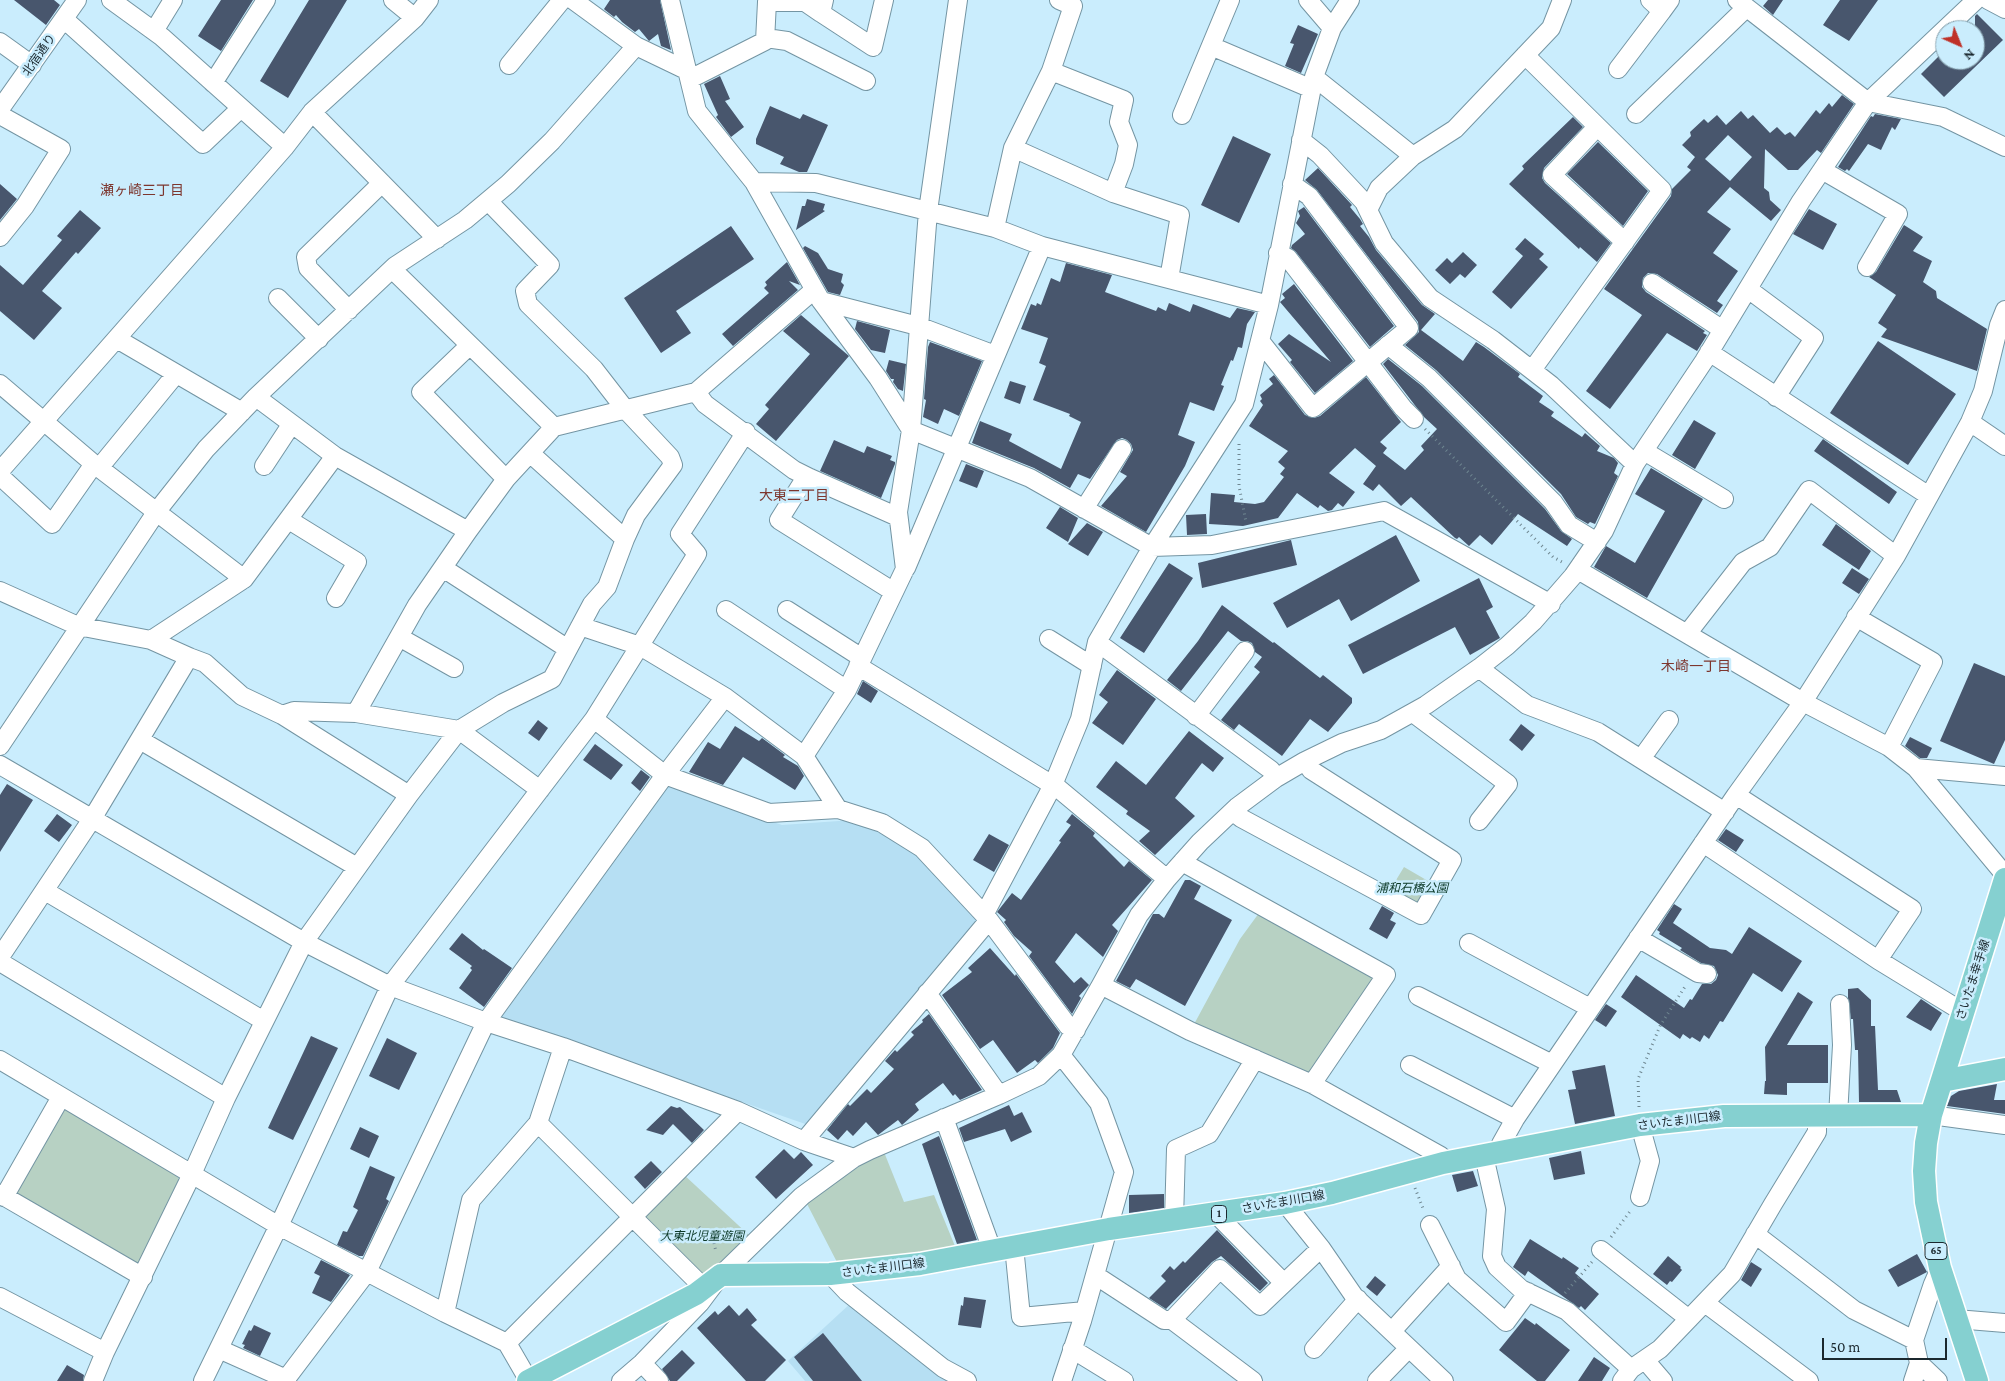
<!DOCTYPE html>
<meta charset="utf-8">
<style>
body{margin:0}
#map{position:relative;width:2005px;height:1381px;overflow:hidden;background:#caedfd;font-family:"Crimson Pro",serif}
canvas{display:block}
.north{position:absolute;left:1935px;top:20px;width:50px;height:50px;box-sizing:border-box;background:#caedfd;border:1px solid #849eaa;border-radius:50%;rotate:136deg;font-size:14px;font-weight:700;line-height:20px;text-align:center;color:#1b282e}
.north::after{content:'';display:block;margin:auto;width:18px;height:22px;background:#bf3128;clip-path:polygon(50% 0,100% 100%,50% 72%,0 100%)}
.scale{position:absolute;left:1822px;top:1338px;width:125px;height:22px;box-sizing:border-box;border:2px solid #1b282e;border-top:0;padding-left:6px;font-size:15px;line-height:18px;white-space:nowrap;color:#1b282e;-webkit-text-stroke:4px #caedfd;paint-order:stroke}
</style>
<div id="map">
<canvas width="2005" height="1381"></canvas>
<div class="north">N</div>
<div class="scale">50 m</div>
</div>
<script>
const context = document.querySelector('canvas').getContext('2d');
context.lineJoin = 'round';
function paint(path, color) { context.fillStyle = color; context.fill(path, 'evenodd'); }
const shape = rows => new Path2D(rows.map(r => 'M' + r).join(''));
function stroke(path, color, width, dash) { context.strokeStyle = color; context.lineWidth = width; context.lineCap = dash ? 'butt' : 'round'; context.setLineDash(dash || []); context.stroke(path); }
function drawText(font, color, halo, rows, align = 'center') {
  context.font = font + ' "Crimson Pro","Noto Sans JP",serif'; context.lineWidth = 5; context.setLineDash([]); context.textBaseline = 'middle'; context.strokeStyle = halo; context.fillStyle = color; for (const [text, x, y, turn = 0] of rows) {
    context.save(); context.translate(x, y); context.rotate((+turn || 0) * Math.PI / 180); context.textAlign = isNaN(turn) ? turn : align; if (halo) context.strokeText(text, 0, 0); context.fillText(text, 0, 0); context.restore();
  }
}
paint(shape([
 [668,786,782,825,853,820,882,831,908,846,980,921,811,1126,501,1018],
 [852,1302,957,1381,805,1381,788,1361]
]), '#b6dff3');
paint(shape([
 [1404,867,1435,885,1422,906,1390,890],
 [1259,913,1376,979,1308,1073,1192,1028,1240,939],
 [66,1109,178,1173,179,1184,142,1262,133,1264,16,1195,15,1186,59,1111],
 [884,1152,904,1202,934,1195,957,1251,840,1268,806,1202,867,1161],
 [682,1173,751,1237,704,1277,637,1218]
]), '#b7d1c3');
paint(shape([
 [14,0,54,0,60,5,46,25],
 [221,0,253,0,221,51,198,36],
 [309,0,347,0,288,98,260,81],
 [610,0,660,0,671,50,661,46,658,34,649,41,639,29,635,32,622,22,616,15,614,17,605,10,604,9],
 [1768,0,1783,0,1773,15,1763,6],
 [1840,0,1878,0,1849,41,1823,25],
 [1977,14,2003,40,1944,97,1921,74,1945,50,1945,60,1975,60,1975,16],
 [1298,25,1318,34,1301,73,1285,66,1294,44,1290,43],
 [720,76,730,99,725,101,744,127,731,137,716,117,718,115,704,84],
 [1842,95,1854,104,1821,153,1817,150,1798,170,1788,170,1765,149,1764,188,1769,192,1770,200,1781,210,1771,221,1730,187,1707,212,1731,229,1713,253,1738,271,1717,301,1723,305,1717,313,1657,274,1648,273,1643,278,1642,287,1646,292,1705,331,1703,333,1707,335,1697,351,1667,333,1610,409,1586,391,1642,315,1604,289,1671,196,1672,189,1691,170,1687,167,1695,157,1682,145,1691,136,1690,132,1704,119,1708,123,1717,115,1726,125,1741,111,1748,119,1753,115,1770,133,1777,127,1785,135,1790,132,1795,137,1816,110,1820,114,1829,103,1832,107],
 [1728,135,1752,157,1730,181,1705,159],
 [770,106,800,119,803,114,828,125,807,172,799,172,780,164,784,157,756,144,756,139],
 [1875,114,1901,119,1895,130,1892,127,1881,150,1868,144,1849,171,1847,169,1845,171,1838,167,1871,116,1873,117],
 [1573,117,1583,127,1544,168,1542,178,1545,183,1611,243,1597,262,1580,247,1579,249,1509,184,1524,169,1522,166],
 [1233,136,1271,154,1239,223,1201,205],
 [1598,142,1648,191,1623,226,1567,174],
 [1318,168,1352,205,1350,207,1360,219,1363,224,1360,226,1369,237,1376,250,1422,305,1435,314,1421,330,1463,361,1476,342,1484,347,1520,374,1518,377,1543,396,1539,402,1554,412,1551,416,1582,437,1585,433,1600,446,1597,451,1614,458,1618,463,1614,473,1618,476,1595,524,1590,522,1588,524,1576,517,1561,494,1436,370,1405,345,1419,332,1418,322,1317,190,1305,180],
 [0,184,17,199,0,220],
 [807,199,825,204,823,210,825,211,796,230,802,206,805,206],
 [1304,207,1394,326,1370,347,1296,252,1291,248,1292,245,1305,234,1296,223,1300,216,1298,211],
 [1809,209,1837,224,1823,250,1793,234],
 [80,210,101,228,78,254,76,252,42,291,62,308,34,340,0,311,0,265,23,285,62,240,57,236],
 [1904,225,1923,237,1913,251,1932,261,1923,282,1936,291,1937,298,1987,329,1977,371,1881,337,1887,329,1878,323,1896,295,1869,277,1876,272],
 [731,226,754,259,676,311,691,333,661,353,624,298],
 [1525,238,1544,254,1539,259,1548,267,1511,309,1492,292,1523,256,1515,249],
 [805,246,818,253,828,269,843,274,841,282,844,285,840,295,828,292,803,248],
 [1463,252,1477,265,1465,278,1460,274,1450,284,1435,270,1447,258,1452,263],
 [787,262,800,285,789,281,798,290,733,346,722,334,769,293,764,288,767,285,765,282],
 [1066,263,1112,275,1105,292,1156,311,1158,307,1166,311,1169,303,1190,312,1193,304,1230,318,1237,308,1255,312,1247,324,1242,348,1238,347,1233,361,1231,360,1221,385,1224,386,1214,411,1190,402,1178,435,1195,442,1185,466,1146,532,1101,506,1127,476,1120,472,1133,450,1131,444,1127,440,1122,438,1117,440,1090,479,1078,474,1070,488,1034,468,972,443,980,421,1012,434,1009,441,1061,469,1081,422,1069,416,1070,414,1033,400,1046,366,1039,363,1048,338,1021,329,1031,304,1036,306,1037,303,1041,305,1051,278,1060,282],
 [1294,284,1353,361,1315,393,1290,362,1292,360,1278,344,1289,334,1331,362,1280,302,1285,298,1282,294],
 [801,315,849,356,776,441,756,424,769,409,765,405,810,354,783,331],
 [857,321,890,330,885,353,871,350,855,329],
 [1878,341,1956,394,1908,465,1830,413],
 [930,342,982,361,959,416,944,409,938,424,923,417,926,400,924,399,928,347],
 [1388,359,1422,386,1545,509,1561,531,1572,539,1567,546,1518,514,1492,545,1480,535,1469,546,1459,537,1457,539,1455,538,1411,497,1401,506,1379,484,1373,491,1363,484,1376,466,1355,448,1329,473,1355,492,1343,507,1338,503,1332,510,1328,511,1320,505,1318,508,1297,493,1278,518,1243,526,1209,524,1211,493,1235,495,1234,502,1255,504,1264,502,1284,477,1280,474,1285,468,1278,462,1288,451,1249,426,1263,405,1260,401,1262,399,1260,395,1273,384,1269,379,1274,375,1305,415,1314,418,1320,416,1366,377,1401,422,1380,442,1387,448,1383,453,1405,470,1424,450,1421,446,1437,429,1424,417,1383,364],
 [889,360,906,364,903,391,898,389,893,382,894,379,891,379,886,371],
 [1010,381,1026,386,1020,404,1004,398],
 [1694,420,1716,433,1695,469,1672,455],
 [1823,439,1897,492,1889,504,1814,451],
 [834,440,864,453,867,446,892,456,890,460,895,462,895,464,881,498,820,471],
 [966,464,984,471,977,488,959,481],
 [1651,468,1703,499,1647,598,1594,567,1606,546,1635,563,1665,511,1635,494],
 [1060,507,1078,518,1068,542,1046,528],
 [1206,514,1207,534,1187,535,1186,515],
 [1087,523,1103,532,1088,556,1068,544],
 [1836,524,1871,551,1859,570,1822,545],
 [1396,535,1420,581,1351,621,1339,599,1287,628,1273,603],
 [1291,540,1297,565,1202,588,1198,563],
 [1169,563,1193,578,1144,653,1120,638],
 [1852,568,1869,579,1859,594,1842,583],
 [1479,578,1493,607,1486,611,1500,638,1470,655,1455,627,1363,674,1348,645],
 [1222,605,1273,643,1274,642,1320,678,1323,675,1352,698,1352,703,1328,732,1310,719,1282,756,1239,724,1234,730,1221,720,1260,672,1254,667,1262,657,1255,652,1252,643,1247,641,1241,641,1228,631,1181,691,1167,680,1198,641],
 [1974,663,2005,676,2005,740,1994,764,1940,741],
 [1117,670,1156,699,1123,745,1092,723,1108,702,1099,695],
 [863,681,878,691,871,703,857,694],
 [538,720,548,728,539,741,528,733],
 [1521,724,1535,735,1522,751,1509,740],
 [735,726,759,741,762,738,785,755,783,757,798,766,804,776,795,790,743,757,723,785,689,772,708,742,720,749],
 [1189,731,1224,758,1213,772,1202,763,1175,798,1195,816,1155,855,1139,841,1150,831,1126,814,1128,811,1096,787,1116,761,1146,785],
 [1910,737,1932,748,1927,758,1920,758,1905,746],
 [595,744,623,765,611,780,583,760],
 [641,770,650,777,640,791,631,783],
 [7,784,33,800,0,852,0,795],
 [57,814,72,825,59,842,44,831],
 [1072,814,1095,833,1093,836,1124,867,1129,861,1152,880,1112,925,1118,931,1103,957,1076,933,1055,962,1074,983,1081,977,1089,985,1079,996,1081,998,1072,1014,1029,956,1032,952,1014,936,1004,922,1006,920,997,912,1012,893,1021,900,1061,842,1059,841,1071,825,1066,822],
 [1726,829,1744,840,1736,852,1718,840],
 [989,834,1009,845,994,872,973,860],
 [1185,880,1190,880,1201,886,1194,899,1232,920,1185,1006,1136,979,1130,988,1116,981,1153,914,1159,914,1164,918],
 [1674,904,1682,909,1673,923,1710,948,1726,950,1732,954,1749,927,1802,961,1782,992,1753,973,1723,1022,1720,1021,1709,1039,1704,1035,1700,1042,1692,1037,1690,1039,1683,1034,1680,1039,1621,997,1636,975,1684,1008,1690,999,1692,1000,1702,984,1711,984,1716,980,1718,975,1714,966,1701,963,1680,950,1682,948,1659,934,1660,932,1657,930],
 [1382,906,1394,913,1390,920,1396,923,1387,939,1369,929],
 [462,933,483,950,484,949,512,968,484,1007,459,988,472,970,470,968,472,966,449,949],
 [990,948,1015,976,1016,974,1060,1033,1053,1048,1038,1063,1035,1060,1017,1073,993,1040,980,1049,942,995,972,972,968,968],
 [1858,988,1871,1000,1871,1026,1875,1026,1878,1090,1897,1090,1901,1102,1859,1102,1858,1050,1855,1050,1853,1019,1851,1019,1848,998,1848,989],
 [1798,992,1813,1002,1787,1045,1828,1045,1828,1083,1787,1083,1787,1095,1764,1094,1765,1081,1766,1081,1765,1047],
 [1921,999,1942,1013,1931,1031,1906,1017],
 [1606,1004,1617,1011,1606,1027,1595,1020],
 [929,1014,982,1090,960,1100,955,1094,953,1096,943,1083,915,1104,919,1110,902,1125,898,1120,878,1135,866,1122,853,1136,847,1130,838,1140,827,1130,848,1104,850,1106,867,1089,871,1093,894,1069,885,1061,895,1050,897,1052,914,1035,911,1032,923,1022,922,1020],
 [311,1036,338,1048,293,1140,268,1128],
 [387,1038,417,1053,399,1090,369,1076],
 [1605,1065,1615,1116,1575,1124,1568,1090,1576,1089,1572,1071],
 [1997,1084,1994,1100,2005,1100,2005,1114,1947,1106,1951,1096,1959,1091],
 [1009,1105,1014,1116,1022,1112,1032,1132,1011,1142,1005,1129,964,1142,959,1128],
 [671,1106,677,1108,680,1107,704,1130,692,1143,673,1124,663,1135,646,1130],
 [360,1127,379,1136,369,1158,350,1149],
 [939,1136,977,1240,957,1244,943,1205,922,1144],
 [784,1149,794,1159,801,1152,813,1165,776,1199,755,1177],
 [1581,1151,1585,1174,1554,1180,1549,1158],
 [651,1161,662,1172,645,1189,634,1177],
 [370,1166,395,1177,386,1199,389,1201,363,1256,359,1256,337,1245,343,1231,347,1232,358,1210,353,1207],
 [1473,1171,1478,1186,1457,1192,1452,1175],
 [1164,1194,1164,1208,1129,1213,1129,1195],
 [1217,1230,1268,1283,1260,1291,1221,1256,1212,1262,1166,1309,1149,1298,1166,1281,1161,1276,1170,1266,1174,1270,1183,1261,1185,1263],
 [1530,1239,1562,1259,1563,1257,1579,1268,1575,1273,1599,1294,1585,1310,1581,1306,1579,1308,1528,1271,1525,1276,1513,1267],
 [1917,1254,1927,1272,1898,1287,1888,1270],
 [1668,1256,1681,1267,1680,1268,1682,1270,1672,1282,1670,1281,1667,1285,1653,1274],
 [321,1260,350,1275,331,1302,312,1293,320,1276,314,1273],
 [1751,1262,1762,1269,1751,1287,1741,1280],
 [1375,1276,1386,1285,1377,1296,1366,1287],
 [964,1297,986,1300,981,1328,958,1325,961,1305,963,1306],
 [729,1305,739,1316,747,1308,757,1320,751,1325,786,1360,765,1381,746,1381,697,1328,715,1311,718,1315],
 [1525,1318,1535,1325,1536,1323,1570,1350,1545,1381,1537,1381,1499,1350],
 [254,1325,271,1333,260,1356,243,1348,245,1345,242,1344,249,1330,251,1331],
 [823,1333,862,1381,813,1381,794,1357],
 [682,1350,695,1363,677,1381,670,1381,662,1369],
 [1594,1357,1610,1368,1602,1381,1578,1381],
 [67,1365,84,1375,83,1381,57,1381]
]), '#48566d');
const minor = shape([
 [111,0,162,37,285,147],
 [393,0,415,18],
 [573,0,636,46,688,71],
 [670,0,697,111,754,182,821,301,878,378,911,430,1030,478,1152,547,1212,545,1384,511,1551,604],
 [824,0,821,13,873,47,884,0],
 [1308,0,1332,28],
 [1650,0,1662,11,1670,0],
 [1737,0,1868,102,1943,117,2005,147],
 [1988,0,2005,9],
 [64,19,203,144,241,108],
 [154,31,173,0],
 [766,38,787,41,866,81],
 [0,42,32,65],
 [1211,46,1312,89],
 [1525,55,1662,190,1532,370],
 [509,65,562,0],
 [1618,69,1662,11],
 [1051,71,1124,100,1119,122,1128,145,1124,164,1113,193],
 [1314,77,1413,156],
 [690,79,765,41,767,2,805,2,821,13],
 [213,83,266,0],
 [0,109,77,0],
 [312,112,437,239],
 [1636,114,1746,8],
 [0,115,61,149,25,206,0,237],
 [1182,115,1230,0],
 [1597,127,1552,175,1625,242],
 [1301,140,1320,155,1364,202,1384,243,1430,298,1493,340,1551,385,1635,464],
 [1013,148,1113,193,1180,215,1169,279],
 [1822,170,1898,214,1867,267],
 [754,182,816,183,995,228,1042,246,1269,305],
 [1368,210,1379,188,1413,156,1455,129,1551,28,1562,0],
 [995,228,1013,148,1051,71,1073,6,1059,0],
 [1278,253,1288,258,1403,408,1414,419],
 [392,269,554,427],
 [1652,283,1723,330],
 [1748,289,1814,338,1776,397],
 [814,290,696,392,705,404,794,470,810,478,898,517],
 [278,298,319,339],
 [821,301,918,326,995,355],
 [349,310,308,268,306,257,382,183],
 [117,339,242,412],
 [1261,342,1313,408,1409,328,1309,196,1292,184],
 [470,345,421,392,506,479],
 [1388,345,1429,378,1553,502,1569,525,1597,542],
 [1709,352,1929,496],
 [0,384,94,464,244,579],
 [256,397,335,456,468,531],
 [1970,422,2005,446],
 [1644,451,1724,499],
 [530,453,625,539],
 [264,466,291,425],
 [99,468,176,374],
 [0,471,285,147,312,112,415,18,429,0],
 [0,476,52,524,94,464],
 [806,477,779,520,894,592],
 [1084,509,1122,449],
 [289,520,357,562,336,598],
 [443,568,568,649],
 [906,568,1042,246],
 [1578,570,1803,702,1889,747,1916,768],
 [0,591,78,626,151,640,244,579,335,456],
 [726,610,847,690],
 [787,610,862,658],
 [1856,617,1933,662,1889,747],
 [580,626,640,646,725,697,804,756,838,809],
 [1687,634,1743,562,1770,547,1809,490,1896,556],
 [399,637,454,668],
 [1049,639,1092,666],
 [1097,642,1271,770,1276,778],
 [189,657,205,663,242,696,282,715,409,795],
 [858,666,1059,789,1167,879],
 [1479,668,1527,705,1598,732,1725,812],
 [356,713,417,605,468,531,506,479,554,427,696,392],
 [1413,713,1508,784,1479,821],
 [282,715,294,711,356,713,459,730,540,790],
 [1196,716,1245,651],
 [594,719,665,775,769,813,838,809,882,823,922,848,989,920,1068,1026,1076,1030],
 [140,740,357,867],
 [0,746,157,511,206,449,256,397,395,266,465,220,508,184,552,141,636,46],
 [804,756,847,690,905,569,898,512,911,430,928,211,958,0],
 [1641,759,1669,720],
 [0,765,304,942,390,986,486,1022,563,1047,738,1111,804,1141,854,1158],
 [2005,776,1916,768,2005,875],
 [1736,795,1912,909,1878,960],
 [1233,811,1241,818,1421,915,1452,860,1311,770,1305,761],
 [1703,843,1878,960,1963,1012],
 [1182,862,1386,975,1312,1084],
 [45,891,264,1021],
 [984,915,1053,785,1080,719,1097,642,1152,547,1244,404,1269,305,1314,77,1332,28,1350,0],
 [1638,938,1698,973,1707,974],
 [1469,943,1590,1008],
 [0,957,92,819,189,657,151,640],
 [0,962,226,1098],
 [1101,985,1190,1031,1312,1084,1441,1156,1443,1163],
 [927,993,999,1095],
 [1418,996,1552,1064],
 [1061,1055,1099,1103,1124,1172,1082,1321,1062,1381],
 [0,1060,279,1226,445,1313,507,1343,529,1381],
 [1410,1065,1515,1119],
 [1931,1115,2005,1125],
 [1838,1116,1842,1045,1840,1004],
 [944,1118,992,1250],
 [538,1123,704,1288],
 [1640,1125,1650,1161,1640,1197],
 [804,1141,989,920],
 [1502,1152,1501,1144,1515,1119,1736,795,1803,702,1896,556,1970,422,1983,391,1999,325,2005,310],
 [1484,1156,1496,1209,1492,1256,1497,1267,1521,1289,1567,1311,1631,1369],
 [0,1194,143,1277],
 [4,1197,61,1097],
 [1285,1203,1321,1248,1354,1296,1444,1381],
 [1220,1213,1222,1220,1284,1283],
 [1174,1220,1176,1149,1209,1134,1255,1059],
 [1430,1225,1457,1279,1506,1322,1528,1292],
 [1755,1234,1854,1310,1914,1340],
 [1014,1246,1021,1317,1085,1311],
 [1601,1250,1689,1319],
 [830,1274,847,1292,943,1368,967,1381],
 [1095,1275,1164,1320,1172,1320,1253,1381],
 [0,1297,105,1352],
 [1705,1303,1809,1381],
 [445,1313,471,1200,538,1123,563,1047],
 [1956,1319,2005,1323],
 [1172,1320,1220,1269,1260,1306,1321,1248],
 [1392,1331,1451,1266],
 [507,1343,738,1111],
 [219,1349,286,1379],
 [1072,1349,1124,1381],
 [1314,1349,1358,1299],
 [1645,1360,1663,1381],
 [642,1363,659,1381],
 [1919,1363,1938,1381],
 [93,1381,105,1352,192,1174,226,1098,304,942,409,795,459,730,503,703,552,679,592,604,607,587,625,539,636,515,673,465,670,457,625,409,594,369,528,304,525,291,550,265,488,201],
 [203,1381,284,1215,390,986,594,719,697,554,680,534,746,432],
 [287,1381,286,1379,367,1272,486,1022,665,775,725,697],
 [621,1381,642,1363,700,1303,721,1275,802,1196,854,1158,870,1150,999,1095,1039,1076,1061,1055,1101,985,1139,915,1167,879,1200,842,1237,807,1276,778,1305,761,1342,743,1381,730,1426,705,1479,668,1507,646,1533,622,1573,576,1604,531,1635,464,1704,361,1801,201,1868,102,1976,0],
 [1377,1381,1409,1348],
 [1622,1381,1631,1369,1660,1349,1732,1274,1773,1204,1817,1132,1817,1116],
 [1913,1381,1919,1363,1914,1340,1933,1284,1940,1268]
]);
const major = shape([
 [1942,1081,2005,1069],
 [528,1381,696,1294,721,1275,830,1274,920,1264,1109,1229,1285,1203,1332,1193,1443,1163,1640,1125,1724,1116,1931,1115],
 [1977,1381,1940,1268,1926,1202,1924,1171,1926,1143,1931,1115,2005,879]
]);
stroke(minor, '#7495a3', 20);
stroke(major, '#fff', 25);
stroke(shape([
 [1425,429,1553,557,1562,562],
 [1239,444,1239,486,1246,522],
 [1639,1107,1638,1079,1660,1026,1686,985],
 [1415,1188,1424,1211],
 [699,1227,709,1236],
 [1611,1237,1631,1210],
 [714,1243,716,1252],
 [1565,1293,1592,1262]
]), '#6f8791', 3, [1, 4]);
stroke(minor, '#fff', 18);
stroke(major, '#85d0d0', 22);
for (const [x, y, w] of [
 [1219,1214,15],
 [1936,1251,22]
]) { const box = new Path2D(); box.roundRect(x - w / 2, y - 8.5, w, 17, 4); context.fillStyle = '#caedfd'; context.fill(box); stroke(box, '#1b282e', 1); }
drawText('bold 11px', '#1b282e', null, [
 ["1",1219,1214],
 ["65",1936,1251]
]);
drawText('12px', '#1b282e', '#caedfd', [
 ["北宿通り",39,55,-55],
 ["さいたま幸手線",1973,980,-72],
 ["さいたま川口線",1679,1121,-7],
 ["さいたま川口線",1283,1202,-10],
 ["さいたま川口線",883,1268,-7]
]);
drawText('italic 12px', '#0c3927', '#caedfd', [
 ["浦和石橋公園",1412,888],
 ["大東北児童遊園",702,1236]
]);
drawText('14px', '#7d362e', '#caedfd', [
 ["瀬ヶ崎三丁目",142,191],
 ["大東二丁目",794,496],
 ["木崎一丁目",1696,667]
]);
</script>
